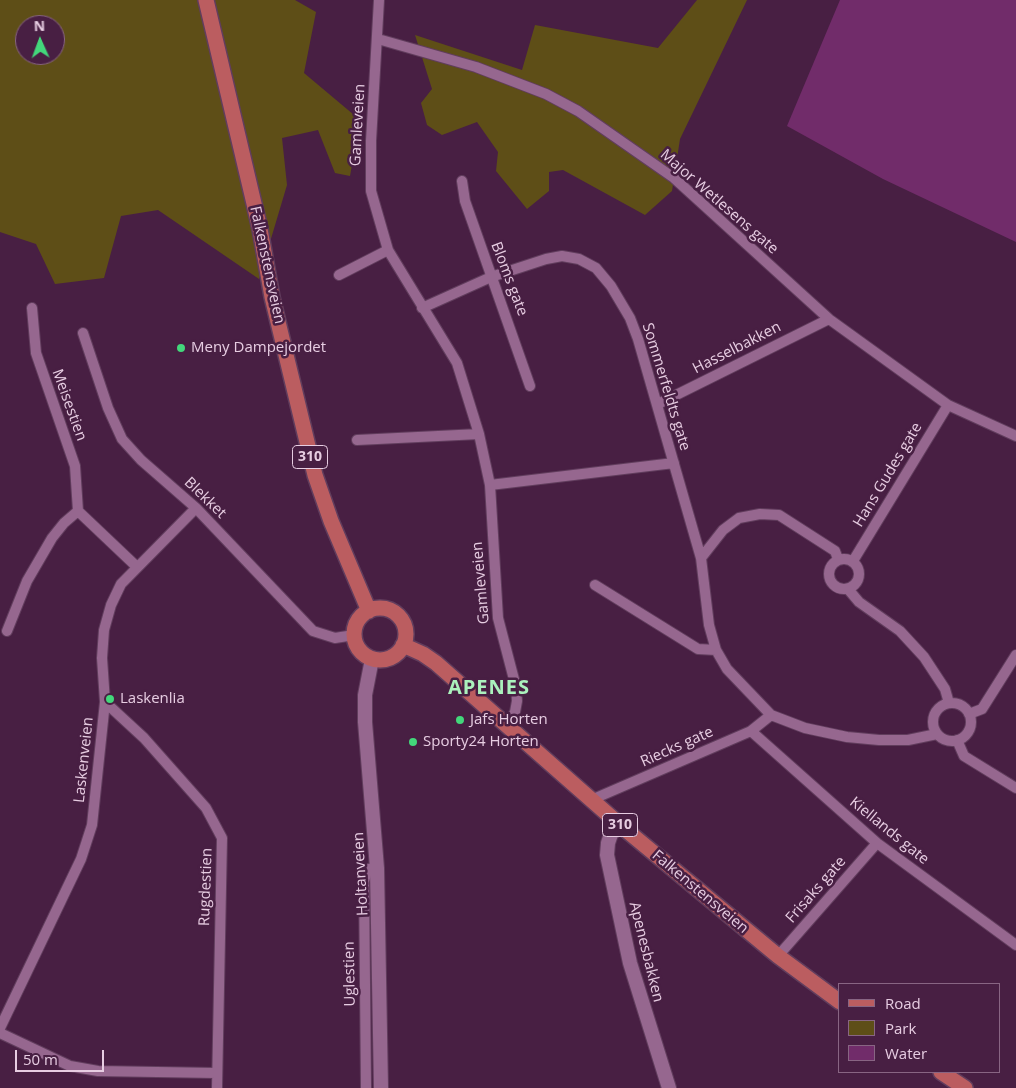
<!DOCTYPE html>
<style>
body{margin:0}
#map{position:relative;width:1016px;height:1088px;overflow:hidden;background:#481f43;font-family:"Open Sans",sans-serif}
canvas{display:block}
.legend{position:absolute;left:838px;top:983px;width:162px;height:90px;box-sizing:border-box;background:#481f43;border:1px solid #886583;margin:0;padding:6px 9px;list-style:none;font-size:15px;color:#e7cde2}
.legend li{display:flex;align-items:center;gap:10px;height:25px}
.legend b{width:25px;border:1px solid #886583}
.north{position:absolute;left:15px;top:15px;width:50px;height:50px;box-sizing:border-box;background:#481f43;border:1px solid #886583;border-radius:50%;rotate:358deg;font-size:14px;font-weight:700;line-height:20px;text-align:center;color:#e7cde2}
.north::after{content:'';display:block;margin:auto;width:18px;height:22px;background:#43d77b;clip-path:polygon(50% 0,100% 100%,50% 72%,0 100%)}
.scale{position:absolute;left:15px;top:1050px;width:89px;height:22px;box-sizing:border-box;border:2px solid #e7cde2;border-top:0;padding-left:6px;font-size:15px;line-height:18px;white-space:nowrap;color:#e7cde2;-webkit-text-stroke:4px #481f43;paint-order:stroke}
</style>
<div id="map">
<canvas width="1016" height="1088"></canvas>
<ul class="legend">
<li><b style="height:6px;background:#bb5d60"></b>Road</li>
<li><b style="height:14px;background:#5e4e17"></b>Park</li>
<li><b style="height:14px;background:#712c6a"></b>Water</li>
</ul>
<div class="north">N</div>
<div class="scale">50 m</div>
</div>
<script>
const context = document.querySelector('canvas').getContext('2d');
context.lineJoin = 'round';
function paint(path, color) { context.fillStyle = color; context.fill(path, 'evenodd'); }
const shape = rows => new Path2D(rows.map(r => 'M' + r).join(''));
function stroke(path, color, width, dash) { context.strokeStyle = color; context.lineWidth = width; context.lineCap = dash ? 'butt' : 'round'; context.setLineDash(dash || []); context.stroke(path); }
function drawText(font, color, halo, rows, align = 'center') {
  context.font = font + ' "Open Sans",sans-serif'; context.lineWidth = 5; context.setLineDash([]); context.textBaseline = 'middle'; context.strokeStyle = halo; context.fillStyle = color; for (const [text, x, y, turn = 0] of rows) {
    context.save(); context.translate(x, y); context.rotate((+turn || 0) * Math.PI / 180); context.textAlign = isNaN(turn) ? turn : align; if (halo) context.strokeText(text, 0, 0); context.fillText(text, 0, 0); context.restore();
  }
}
paint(shape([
 [0,0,295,0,316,12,304,73,360,120,350,176,335,173,318,130,282,138,287,185,259,279,158,210,121,216,104,278,55,284,36,244,0,232],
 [25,25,55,25,55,55,25,55],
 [697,0,747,0,680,139,672,191,645,215,563,170,549,172,549,191,527,209,496,171,498,152,477,122,442,135,427,125,421,103,432,89,415,35,522,70,535,25,658,48]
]), '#5e4e17');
paint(shape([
 [840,0,1016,0,1016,242,883,179,787,126]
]), '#712c6a');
const street = shape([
 [379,0,371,141,371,191,388,250,457,363,479,434,490,485,498,618,516,687,517,701,515,712,507,725],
 [378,39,476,67,546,94,578,111,674,178,829,319,948,405,1016,436],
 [462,181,465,201,530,386],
 [339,275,388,250],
 [32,308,36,353,75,466,78,511,137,567],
 [422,308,491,277,546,259,562,256,579,259,596,268,611,286,630,318,638,339,701,558,709,625,716,650,727,669,771,715,805,728,847,737,879,740,908,740,937,734],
 [83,333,108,408,122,439,141,460,196,508,313,631,335,638,354,635],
 [658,404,829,319],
 [357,440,479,434],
 [490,485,674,463],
 [701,558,723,530,739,518,760,514,779,515,835,551,838,559],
 '829 574a15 15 0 1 1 30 0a15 15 0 1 1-30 0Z',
 [853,561,948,405],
 [595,585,698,649,716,650],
 [848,589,859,602,900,631,924,657,945,689,949,703],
 [7,631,27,581,52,538,64,523,78,511],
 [105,702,144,738,206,808,222,838,217,1088],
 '933 722a19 19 0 1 1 38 0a19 19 0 1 1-38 0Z',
 [969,714,982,709,1016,655],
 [751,731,877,843,1016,945],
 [957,740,964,756,1016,788],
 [591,800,751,731,771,715],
 [778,956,877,843],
 [0,1028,81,859,92,825,105,702,102,658,104,630,111,605,121,584,196,508],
 [0,1033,70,1066,98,1071,216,1073],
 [366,1088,364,881,368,869,377,868]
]);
const secondary = shape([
 [372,659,365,695,365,722,377,868,381,1088],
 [620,825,611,834,608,843,607,855,630,963,669,1088]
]);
const primary = shape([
 [206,0,260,229,272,297,315,475,331,521,369,611],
 '354 634a26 26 0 1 1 52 0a26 26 0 1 1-52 0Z',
 [403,645,423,654,436,663,620,825,778,956,840,1002],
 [941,1072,965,1088]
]);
stroke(street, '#613d5d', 12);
stroke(secondary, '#613d5d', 16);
stroke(primary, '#613d5d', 18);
stroke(street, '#96678f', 10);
stroke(secondary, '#96678f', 14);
stroke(primary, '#bb5d60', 15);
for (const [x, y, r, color] of [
 [181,348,5,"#43d77b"],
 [110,699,5,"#43d77b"],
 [460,720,5,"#43d77b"],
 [413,742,5,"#43d77b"]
]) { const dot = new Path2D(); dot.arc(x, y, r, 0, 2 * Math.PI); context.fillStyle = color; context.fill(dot); stroke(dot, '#481f43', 2); }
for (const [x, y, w] of [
 [310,457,35],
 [620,825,35]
]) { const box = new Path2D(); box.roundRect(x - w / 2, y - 11.5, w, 23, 4); context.fillStyle = '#481f43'; context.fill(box); stroke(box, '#e7cde2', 1); }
drawText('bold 14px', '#e7cde2', null, [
 ["310",310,457],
 ["310",620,825]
]);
drawText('15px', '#e7cde2', '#481f43', [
 ["Gamleveien",358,125,-87],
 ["Major Wetlesens gate",719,202,41],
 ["Falkenstensveien",267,265,78],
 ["Bloms gate",509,279,69],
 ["Hasselbakken",737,348,-27],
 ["Sommerfeldts gate",666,387,73],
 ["Meisestien",69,405,70],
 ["Hans Gudes gate",888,475,-59],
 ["Blekket",205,498,44],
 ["Gamleveien",481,583,-95],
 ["Riecks gate",677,747,-24],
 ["Laskenveien",84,760,-84],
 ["Kiellands gate",889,831,39],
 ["Holtanveien",361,874,-93],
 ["Rugdestien",206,887,-88],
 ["Frisaks gate",816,890,-49],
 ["Falkenstensveien",700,892,40],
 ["Apenesbakken",646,952,76],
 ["Uglestien",350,974,-91]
]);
drawText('15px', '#e7cde2', '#481f43', [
 ["Meny Dampejordet",191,348],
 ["Laskenlia",120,699],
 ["Jafs Horten",470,720],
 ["Sporty24 Horten",423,742]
], 'left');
context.letterSpacing = '1px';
drawText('bold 20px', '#abf1bd', '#481f43', [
 ["APENES",489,688]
]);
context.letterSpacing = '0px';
</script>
